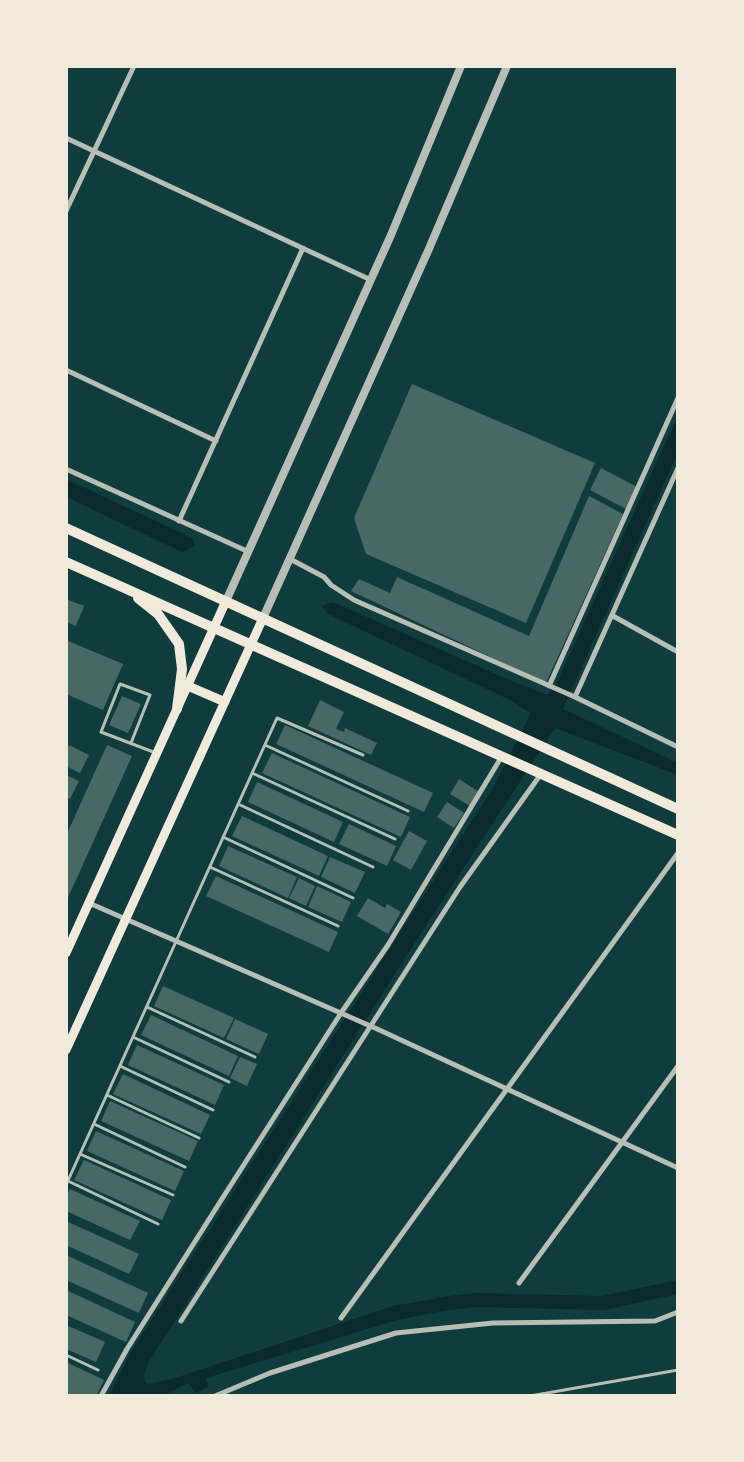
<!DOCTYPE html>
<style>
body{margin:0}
#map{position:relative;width:744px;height:1462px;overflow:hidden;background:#0f3d3e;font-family:Ubuntu,sans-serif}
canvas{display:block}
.frame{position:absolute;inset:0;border:68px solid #f1e9da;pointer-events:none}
</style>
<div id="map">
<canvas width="744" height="1462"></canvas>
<div class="frame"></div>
</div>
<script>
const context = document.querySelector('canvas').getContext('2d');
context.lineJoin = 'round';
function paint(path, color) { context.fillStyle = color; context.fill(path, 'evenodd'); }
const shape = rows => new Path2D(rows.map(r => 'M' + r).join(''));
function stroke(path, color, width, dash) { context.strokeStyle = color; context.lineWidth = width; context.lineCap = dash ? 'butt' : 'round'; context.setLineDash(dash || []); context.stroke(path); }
paint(shape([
 [678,415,678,452,563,709,678,763,678,775,555,728,416,941,148,1363,144,1376,146,1383,149,1384,175,1378,393,1306,450,1296,474,1293,602,1296,678,1280,678,1294,604,1310,474,1307,443,1311,397,1320,206,1378,208,1387,195,1393,189,1383,162,1396,109,1396,131,1352,494,786,531,713,508,699,328,614,322,606,333,602,507,679,547,695,554,689],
 [66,479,192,538,195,546,182,552,66,497]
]), '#0a2a2b');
paint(shape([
 [412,384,595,463,526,623,366,554,354,518],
 [601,468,637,487,626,509,590,490],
 [589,496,623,514,546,683,351,591,359,579,390,593,397,577,529,636],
 [66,599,84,606,76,626,66,622],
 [66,640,123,664,103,710,66,694],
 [122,696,141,704,128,733,109,725],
 [320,700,344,712,336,729,344,732,345,728,377,743,371,755,308,726],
 [285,725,433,793,424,812,276,744],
 [69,745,89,755,80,773,66,766,66,751],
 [107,745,132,756,66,902,66,836],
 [272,753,410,817,401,837,262,773],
 [66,775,79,781,70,799,66,797],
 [459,779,479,792,470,806,450,794],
 [257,782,343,822,334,842,248,802],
 [447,802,464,813,454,828,437,817],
 [242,816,328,856,319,876,232,836],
 [349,824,396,846,387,866,339,844],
 [409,831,427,841,411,870,393,860],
 [228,846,297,877,288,898,219,866],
 [330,857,365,872,355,893,321,877],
 [216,876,338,932,329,952,206,896],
 [299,878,315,886,306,906,289,898],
 [317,886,351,902,342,922,308,907],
 [368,898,385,908,387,904,401,912,388,934,357,916],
 [163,986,234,1018,224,1038,154,1006],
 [151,1015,238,1056,229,1076,141,1035],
 [235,1019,268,1034,259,1054,226,1039],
 [137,1045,224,1085,215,1105,128,1065],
 [240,1057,257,1064,247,1086,230,1078],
 [123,1074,210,1115,201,1134,113,1094],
 [110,1101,198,1141,189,1161,101,1121],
 [96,1131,184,1171,175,1191,87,1151],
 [84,1160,171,1200,162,1220,74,1180],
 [70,1189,140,1221,130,1240,66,1211,66,1198],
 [66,1221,139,1254,129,1274,66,1245],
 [66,1255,148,1293,139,1313,66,1280],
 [66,1290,135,1322,126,1342,66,1315],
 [66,1325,105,1342,96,1362,66,1349],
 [66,1362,104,1380,96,1396,66,1396]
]), '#486865');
stroke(shape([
 [131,743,150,695,120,684,101,732,156,753],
 [265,745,408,811],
 [252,773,395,839],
 [238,804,373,867],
 [223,837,353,898],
 [210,867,338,926],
 [147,1007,255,1057],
 [133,1037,229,1082],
 [120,1066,213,1110],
 [107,1095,199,1138],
 [94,1124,185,1167],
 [80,1154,173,1195],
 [68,1181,158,1224],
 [66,1185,277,718,363,755],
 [66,1355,98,1370],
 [530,1396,678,1370]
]), '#b8beb3', 3);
stroke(shape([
 [66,138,371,280],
 [66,211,134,66],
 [66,370,216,441],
 [66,469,249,552],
 [179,521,303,248],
 [290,559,324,577,331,585,354,600,575,697,678,747],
 [613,616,678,652],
 [549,686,678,398],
 [575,697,678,468],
 [89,903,375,1028,678,1168],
 [519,1283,678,1066],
 [341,1318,678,853],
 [181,1321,460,887,541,774],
 [101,1396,127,1349,220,1202,341,1013,388,945,502,756],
 [215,1396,270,1373,396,1333,493,1323,655,1321,678,1312]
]), '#b8beb3', 5);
stroke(shape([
 [226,601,391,235,461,66],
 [263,618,428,251,507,66]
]), '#b8beb3', 8);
stroke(shape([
 [188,686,225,702],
 [66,953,226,601],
 [66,1050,263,618]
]), '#f1e9da', 9);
stroke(shape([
 [66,528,678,809],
 [66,562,678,835],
 [138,598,158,614,179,644,182,669,177,709]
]), '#f1e9da', 10);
</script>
